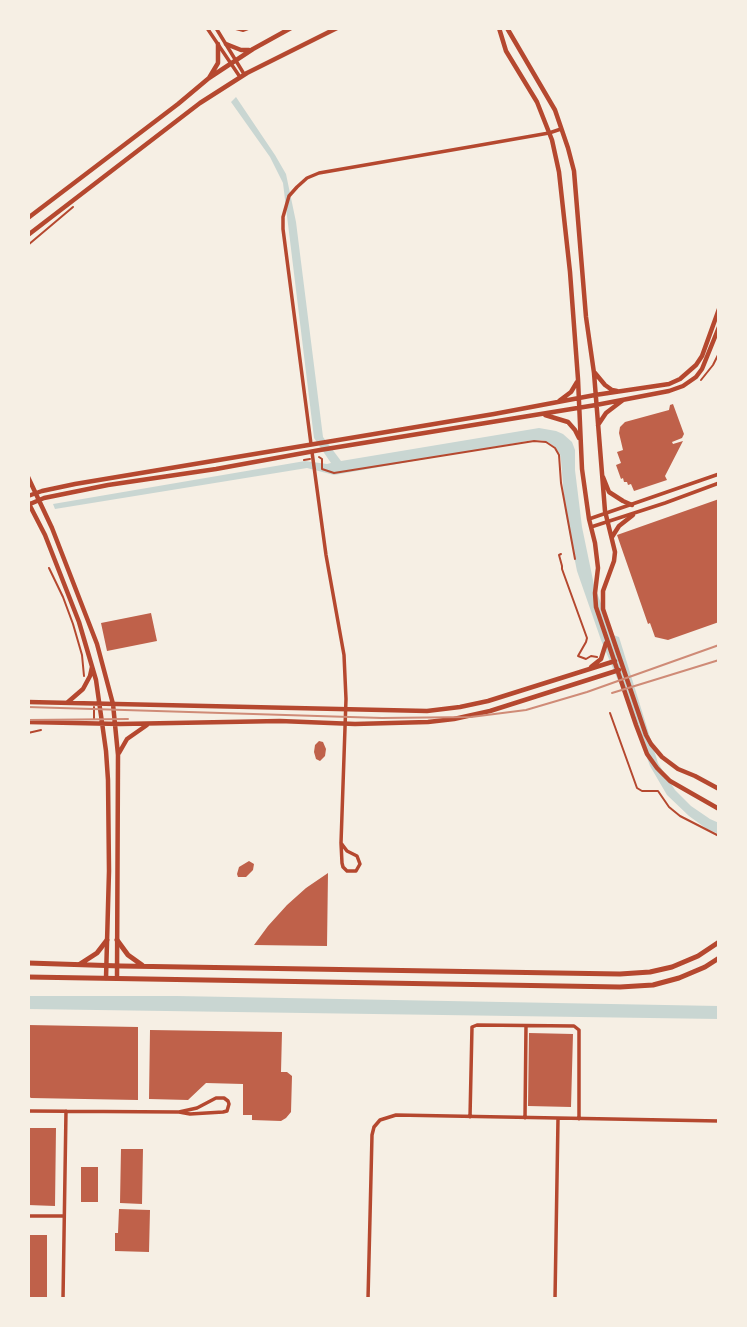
<!DOCTYPE html>
<style>
body{margin:0}
#map{position:relative;width:747px;height:1327px;overflow:hidden;background:#f6efe4;font-family:"Archivo Narrow",sans-serif}
canvas{display:block}
.frame{position:absolute;inset:0;border:30px solid #f6efe4;pointer-events:none}
</style>
<div id="map">
<canvas width="747" height="1327"></canvas>
<div class="frame"></div>
</div>
<script>
const context = document.querySelector('canvas').getContext('2d');
context.lineJoin = 'round';
function paint(path, color) { context.fillStyle = color; context.fill(path, 'evenodd'); }
const shape = rows => new Path2D(rows.map(r => 'M' + r).join(''));
function stroke(path, color, width, dash) { context.strokeStyle = color; context.lineWidth = width; context.lineCap = dash ? 'butt' : 'round'; context.setLineDash(dash || []); context.stroke(path); }
paint(shape([
 [236,97,275,155,286,174,296,222,323,437,341,461,539,428,556,431,563,434,572,442,575,450,575,470,582,527,594,585,613,635,619,637,658,763,675,790,691,806,710,819,719,823,719,834,707,829,689,816,667,795,650,766,625,697,601,640,577,571,565,511,561,460,560,454,555,447,548,442,541,440,533,440,334,475,307,468,55,509,53,504,305,461,327,464,331,463,314,438,283,183,270,157,231,102],
 [28,996,177,996,719,1006,719,1019,28,1009]
]), '#c9d6d2');
paint(shape([
 [673,404,684,434,682,438,672,442,673,444,683,441,665,476,667,480,634,491,631,484,628,485,627,482,624,482,623,478,621,479,616,465,621,463,617,452,623,450,619,433,620,427,625,422,669,410,670,405],
 [719,499,719,622,668,640,655,637,650,623,648,624,617,535],
 [151,613,157,641,107,651,101,623],
 [319,741,323,742,326,749,325,756,320,761,316,759,314,752,315,745],
 [249,861,254,864,253,870,246,877,238,877,237,874,239,867],
 [328,873,327,946,254,945,268,926,287,905,306,888],
 [28,1025,138,1027,138,1100,31,1098,28,1096],
 [150,1030,282,1032,281,1072,287,1072,292,1076,291,1112,286,1118,281,1121,252,1120,252,1115,243,1115,243,1084,206,1083,188,1100,149,1099],
 [529,1033,573,1034,571,1107,528,1106],
 [28,1128,56,1128,55,1206,28,1205],
 [121,1149,143,1149,142,1204,120,1203],
 [81,1167,98,1167,98,1202,81,1202],
 [119,1209,150,1210,149,1252,115,1251,115,1233,118,1233],
 [28,1235,47,1235,47,1299,28,1299]
]), '#bf614a');
stroke(shape([
 [232,28,243,31,251,28],
 [28,245,73,207],
 [701,380,713,365,719,353],
 [319,457,322,459,322,469,334,473,534,441,546,442,555,448,559,455,561,483,575,559],
 [304,460,310,459],
 [561,554,559,555,562,566,562,569,587,638,586,642,578,656,586,659,591,656,597,657],
 [49,568,63,597,73,624,82,655,84,676],
 [94,707,94,719],
 [610,713,637,788,642,791,658,791,669,807,680,816,719,836],
 [28,733,41,730]
]), '#b5482f', 2);
stroke(shape([
 [207,28,240,77],
 [216,28,244,74],
 [311,444,283,229,283,217,289,196,297,187,307,178,319,173,475,146,549,133,561,129],
 [312,452,326,555,344,655,346,699,341,843,342,863,343,867,347,871,356,871,360,864,357,856,347,851,341,843],
 [589,519,719,474],
 [591,527,665,503,719,483],
 [28,1111,179,1112,190,1114,223,1112,227,1111,229,1104,228,1101,224,1098,216,1098,197,1108,179,1112],
 [470,1117,472,1027,477,1025,574,1026,579,1030,579,1119],
 [525,1118,526,1026],
 [28,1216,64,1216],
 [63,1299,66,1111],
 [368,1299,372,1135,374,1127,380,1120,396,1115,719,1121],
 [555,1299,558,1119]
]), '#b5482f', 3.5);
stroke(shape([
 [499,28,506,51,537,102,552,140,559,172,570,272,578,379,582,469,589,519,595,543,598,568,595,593,596,607,636,725,647,754,657,768,670,781,719,809],
 [507,28,555,110,568,148,574,171,586,317,594,373,605,511,615,552,614,561,603,591,603,609,646,735,651,744,662,757,678,769,695,776,719,789],
 [595,373,605,385,612,390,617,391],
 [559,401,571,392,577,382],
 [545,415,568,422,575,430,579,438],
 [598,425,606,413,623,400],
 [28,477,52,528,97,644,113,704,118,755,117,978],
 [603,477,609,492,623,501,632,505],
 [28,496,42,491,75,484,494,414,595,395,669,384,680,379,696,365,702,356,719,309],
 [28,502,45,535,79,622,96,680,106,751,108,780,109,871,106,978],
 [30,504,44,498,108,485,216,469,320,450,596,405,669,391,683,386,696,377,702,369,719,327],
 [612,537,619,526,633,515],
 [591,667,601,659,606,643],
 [28,702,427,711,460,707,488,701,615,661],
 [68,702,83,689,90,676,92,667],
 [28,722,120,724,280,721,355,724,428,722,454,719,490,711,619,670],
 [119,753,127,739,147,725]
]), '#b5482f', 4.5);
stroke(shape([
 [226,44,241,50,249,50],
 [209,78,218,63,218,44],
 [28,218,178,104,209,78,253,49,291,28],
 [28,235,200,103,247,73,337,28]
]), '#b5482f', 4.5);
stroke(shape([
 [117,940,128,955,142,965],
 [28,963,121,966,620,974,650,972,672,967,698,956,719,942],
 [80,964,97,953,107,940],
 [28,977,620,987,653,985,679,978,705,967,719,958]
]), '#b5482f', 5);
stroke(shape([
 [612,693,719,660],
 [28,707,382,718,471,717,526,710,587,692,719,645],
 [28,720,128,719]
]), '#cf8b77', 2);
</script>
